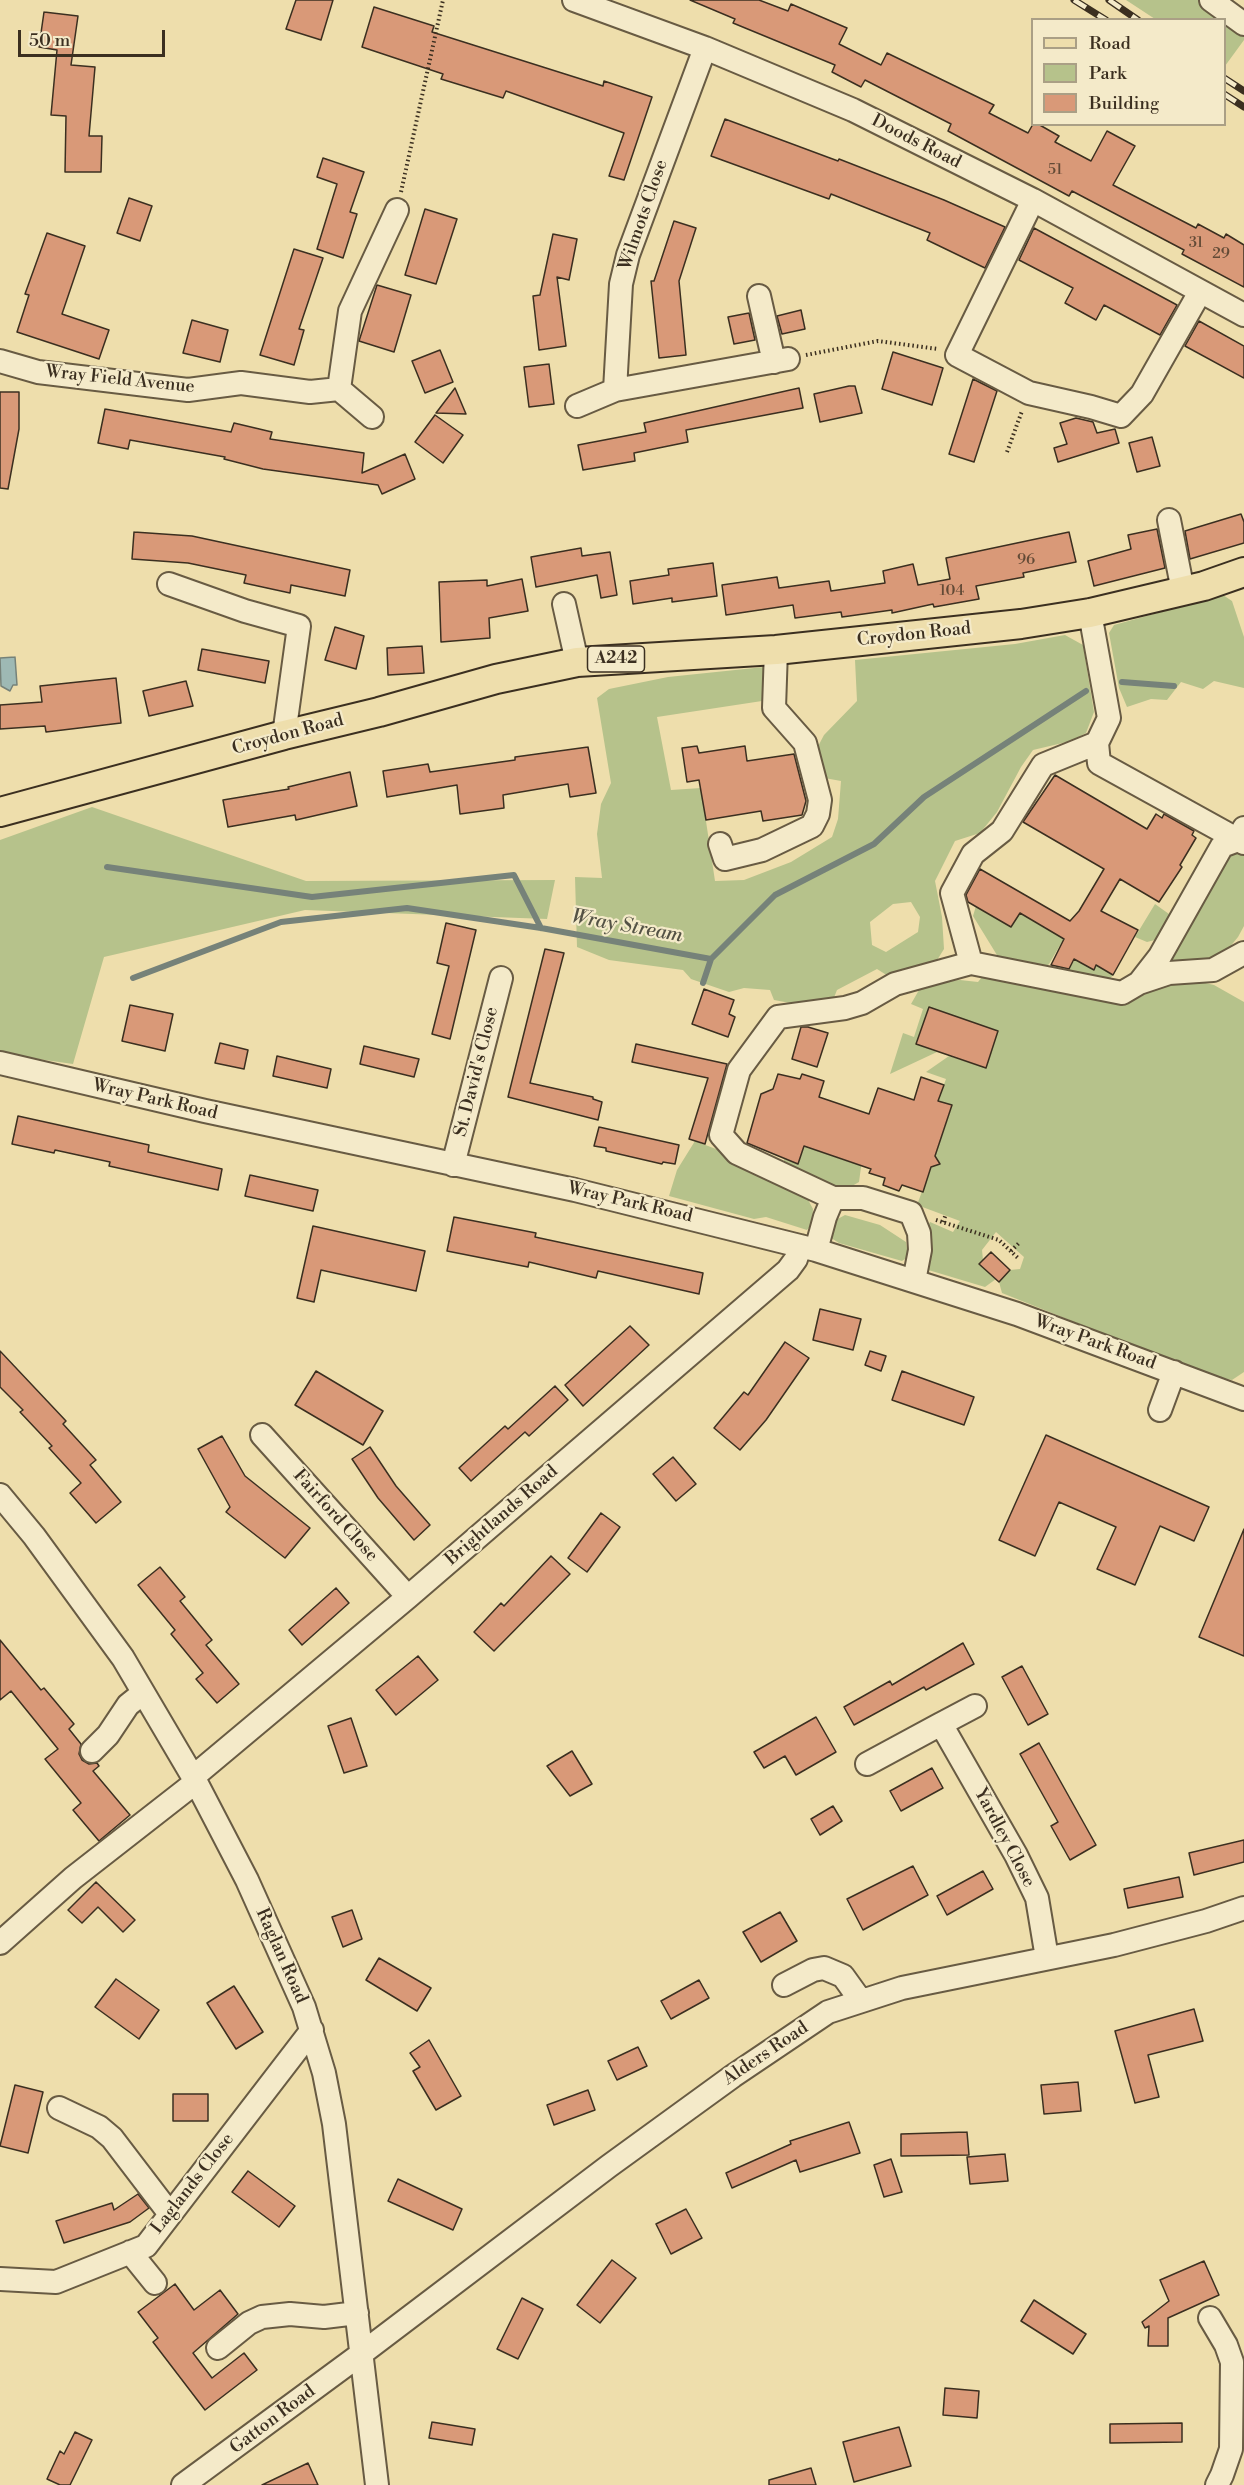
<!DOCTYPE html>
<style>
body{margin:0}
#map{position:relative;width:1244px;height:2485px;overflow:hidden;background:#eedeac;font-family:"Libre Bodoni",serif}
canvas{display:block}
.legend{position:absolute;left:1031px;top:18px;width:195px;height:108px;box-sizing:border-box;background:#f4eac9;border:2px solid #aa9f85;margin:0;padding:8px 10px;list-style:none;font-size:18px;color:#3b2f20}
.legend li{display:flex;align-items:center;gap:12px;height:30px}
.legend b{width:30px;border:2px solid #aa9f85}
.scale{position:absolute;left:18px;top:30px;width:147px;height:27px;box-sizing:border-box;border:3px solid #3b2f20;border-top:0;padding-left:8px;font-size:18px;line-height:21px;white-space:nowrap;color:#3b2f20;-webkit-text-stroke:4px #f4eac9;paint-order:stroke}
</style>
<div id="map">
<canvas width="1244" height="2485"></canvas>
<ul class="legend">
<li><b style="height:8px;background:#eedeac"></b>Road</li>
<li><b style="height:16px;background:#b6c28b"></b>Park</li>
<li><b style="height:16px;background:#d99978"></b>Building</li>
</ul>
<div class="scale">50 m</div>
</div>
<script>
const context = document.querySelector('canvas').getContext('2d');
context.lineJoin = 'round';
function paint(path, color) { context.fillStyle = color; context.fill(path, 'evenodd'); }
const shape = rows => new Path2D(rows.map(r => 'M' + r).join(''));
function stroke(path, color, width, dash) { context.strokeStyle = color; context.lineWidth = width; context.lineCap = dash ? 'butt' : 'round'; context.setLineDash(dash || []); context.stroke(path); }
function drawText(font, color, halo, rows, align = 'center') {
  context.font = font + ' "Libre Bodoni",serif'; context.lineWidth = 4.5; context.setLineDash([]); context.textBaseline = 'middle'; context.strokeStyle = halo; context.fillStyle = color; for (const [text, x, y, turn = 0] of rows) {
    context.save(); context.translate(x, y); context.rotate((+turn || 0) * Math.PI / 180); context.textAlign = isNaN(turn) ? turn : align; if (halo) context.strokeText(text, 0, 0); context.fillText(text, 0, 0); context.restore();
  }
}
paint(shape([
 [1126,0,1198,0,1244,30,1244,40,1225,66,1224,20,1155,19],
 [1223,595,1232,601,1244,637,1244,688,1214,681,1203,689,1181,682,1167,700,1151,699,1127,707,1119,688,1109,633,1114,625],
 [1065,635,1083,645,1094,712,1086,733,1071,741,1033,750,1021,767,997,812,980,833,955,841,935,881,942,917,944,949,934,965,888,976,877,969,837,990,833,1000,801,1005,774,1000,770,990,744,988,729,992,691,979,683,970,609,960,577,947,575,877,602,878,597,834,601,804,611,783,597,698,609,689,668,677,764,667,762,701,657,717,671,790,701,788,715,881,744,880,791,862,832,837,838,819,841,781,819,777,814,754,824,735,857,701,855,660,1015,644],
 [911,902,920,917,918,932,886,952,872,945,870,922,893,904],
 [92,807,306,881,555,880,547,919,305,910,104,957,73,1064,10,1055,0,1057,0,840],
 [1244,845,1244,926,1238,937,1225,953,1210,962,1166,966,1226,854],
 [1155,904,1169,914,1169,925,1159,939,1147,942,1135,937],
 [976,906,1020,913,1073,923,1049,964,1042,971,1000,960,973,916],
 [1082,955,1085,965,1094,970,1096,965,1113,975,1105,985,1066,974,1073,962],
 [982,977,1129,1003,1166,983,1188,979,1214,985,1244,1002,1244,1372,1232,1380,1204,1374,1002,1293,999,1282,1010,1270,1020,1269,1024,1257,996,1232,982,1250,983,1260,980,1264,996,1279,985,1287,925,1269,924,1234,930,1222,953,1232,960,1221,917,1205,931,1167,937,1165,938,1162,935,1156,952,1106,938,1101,946,1079,926,1072,949,1056,986,1068,998,1031,929,1008,916,1044,937,1052,890,1074,903,1033,914,1037,923,1009,911,1004,919,990,937,982,960,980,978,982],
 [695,1141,729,1154,805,1194,813,1209,812,1224,807,1230,766,1217,754,1219,669,1196,677,1170],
 [804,1146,852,1163,862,1160,859,1182,845,1190,784,1169,784,1159,798,1164],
 [845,1215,880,1225,906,1242,908,1257,902,1261,839,1243,828,1236,834,1221]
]), '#b6c28b');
const water = shape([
 [15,657,17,685,13,685,10,691,1,686,0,658,15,657]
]);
paint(water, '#9eb9b4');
stroke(water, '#768279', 1.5);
stroke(shape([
 [1122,682,1174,686],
 [107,867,312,897,514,875,541,928],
 [133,978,281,922,407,908,541,928,711,959],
 [703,983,711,959,775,895,874,844,924,797,1086,691]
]), '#768279', 6);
const building = shape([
 [296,0,333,0,321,40,286,29,296,0],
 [690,0,759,0,788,11,791,4,847,28,839,44,881,65,887,53,994,105,989,113,1028,133,1033,124,1038,124,1059,136,1055,142,1091,161,1107,131,1135,146,1113,185,1196,228,1198,224,1224,238,1226,234,1244,245,1244,287,1182,254,1184,250,1072,191,1069,196,948,131,951,124,865,80,861,87,832,72,835,65,733,23,735,19,690,0],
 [374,7,434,26,432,32,603,86,604,81,652,97,624,180,609,176,624,133,506,91,503,98,441,79,443,74,362,47,374,7],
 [44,12,78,16,71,65,95,67,89,136,102,136,101,172,65,172,66,116,51,115,57,50,39,47,44,12],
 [725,119,838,161,839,159,944,200,1005,227,985,268,927,240,930,233,831,194,829,199,711,156,725,119],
 [323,158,364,172,350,212,357,214,343,258,317,249,337,184,317,177,323,158],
 [129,198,152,206,140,241,117,233,129,198],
 [425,209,457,219,436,284,405,275,425,209],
 [674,221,696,228,679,281,686,355,659,358,651,281,654,281,674,221],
 [1034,228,1177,305,1160,335,1104,305,1096,320,1065,303,1073,288,1019,260,1034,228],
 [47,233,85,246,62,314,109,330,99,359,17,332,29,295,25,294,47,233],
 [553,234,577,239,569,280,557,277,566,346,539,350,533,296,540,295,553,234],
 [294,249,323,258,299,329,304,330,294,365,260,355,294,249],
 [377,285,411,295,394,352,359,341,377,285],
 [801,310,805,329,782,334,777,316,801,310],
 [749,313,755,340,734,344,728,317,749,313],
 [192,320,228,330,220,362,183,353,192,320],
 [1199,321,1244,346,1244,378,1185,346,1199,321],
 [440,350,453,382,425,393,412,361,440,350],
 [893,352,943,368,932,405,882,389,893,352],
 [549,364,554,404,529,407,524,367,549,364],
 [973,379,997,391,974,462,949,454,973,379],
 [849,386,855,386,862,413,820,422,814,394,849,386],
 [455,388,466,414,436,413,455,388],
 [799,388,803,408,686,430,688,442,634,453,635,461,583,470,578,445,646,432,644,423,799,388],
 [0,392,19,392,19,429,8,489,0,488,0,392],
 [105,409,231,432,234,423,272,432,270,439,364,453,362,473,405,454,415,479,382,494,378,485,263,469,224,459,225,457,130,440,128,449,98,443,105,409],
 [435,415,463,435,443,463,415,442,435,415],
 [1076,418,1093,422,1097,433,1115,429,1119,443,1058,462,1054,448,1067,444,1060,423,1076,418],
 [1152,437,1160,466,1137,472,1129,443,1152,437],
 [1241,514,1244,522,1244,543,1190,559,1185,531,1241,514],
 [1157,529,1165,568,1094,586,1088,561,1131,549,1128,535,1157,529],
 [134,532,192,536,350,570,345,596,291,585,290,593,244,583,246,575,188,563,132,559,134,532],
 [1069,532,1076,562,1023,573,1024,577,976,586,979,599,934,607,933,604,892,613,892,610,842,617,841,612,795,618,793,605,726,615,722,585,777,577,779,588,829,581,831,591,885,583,883,571,913,564,918,585,950,579,946,558,1069,532],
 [581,548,582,556,610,552,617,595,601,598,597,575,536,587,531,557,581,548],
 [713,563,717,596,672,602,672,598,633,604,630,581,669,575,668,569,713,563],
 [522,579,528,611,489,618,490,638,441,642,439,582,487,580,487,586,522,579],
 [335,627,364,636,356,669,325,660,335,627],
 [422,646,424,673,388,675,387,648,422,646],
 [202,649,269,661,265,683,198,670,202,649],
 [116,678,121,723,46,732,45,726,0,729,0,705,42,702,40,686,116,678],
 [186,681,193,706,149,716,143,691,186,681],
 [697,746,699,753,745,746,747,761,794,754,806,801,802,815,763,821,761,811,706,820,699,780,687,782,682,748,697,746],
 [588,747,596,793,570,797,568,784,503,795,504,808,460,814,457,785,387,797,383,771,428,764,430,772,515,760,515,757,588,747],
 [350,772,357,806,296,820,295,815,228,827,223,800,289,789,288,787,350,772],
 [1055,775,1147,829,1156,814,1162,818,1164,814,1194,831,1192,835,1196,838,1180,865,1182,867,1159,902,1120,879,1101,911,1138,930,1113,975,1096,965,1094,970,1074,959,1069,969,1051,965,1064,939,1020,913,1011,927,968,902,966,895,980,869,1070,921,1079,911,1104,869,1023,822,1055,775],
 [446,923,476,930,450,1039,432,1034,449,966,437,963,446,923],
 [545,949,564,953,530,1083,593,1097,593,1099,602,1102,598,1120,508,1097,545,949],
 [704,989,734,1000,729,1014,735,1017,728,1037,692,1024,704,989],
 [130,1005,173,1014,165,1051,122,1041,130,1005],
 [929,1007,998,1031,986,1068,916,1044,929,1007],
 [801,1027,808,1027,828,1033,817,1067,792,1059,801,1027],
 [220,1043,248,1050,244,1069,215,1063,220,1043],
 [636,1044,727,1064,705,1144,689,1139,708,1078,632,1062,636,1044],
 [364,1046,419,1059,414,1077,360,1064,364,1046],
 [277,1056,331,1069,327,1088,273,1076,277,1056],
 [778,1074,800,1079,802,1074,824,1081,819,1097,869,1114,878,1088,914,1100,921,1077,944,1085,938,1101,952,1105,935,1156,940,1164,931,1167,923,1192,902,1185,899,1191,883,1185,885,1178,869,1173,871,1169,804,1146,798,1164,747,1143,761,1094,773,1089,778,1074],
 [18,1116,149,1145,148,1152,222,1169,218,1190,109,1166,110,1162,55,1150,54,1153,12,1144,18,1116],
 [599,1127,679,1145,675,1164,663,1162,662,1164,606,1151,606,1148,594,1146,599,1127],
 [250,1175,318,1190,313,1211,245,1196,250,1175],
 [454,1217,536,1233,535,1237,703,1273,699,1294,598,1271,596,1278,529,1262,528,1267,447,1251,454,1217],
 [313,1226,425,1251,416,1291,321,1270,314,1302,297,1298,313,1226],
 [991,1252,1010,1270,999,1282,979,1264,991,1252],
 [820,1309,861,1319,853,1350,813,1340,820,1309],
 [630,1326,649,1345,583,1406,565,1385,630,1326],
 [785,1342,809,1358,766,1420,740,1450,714,1428,744,1392,748,1395,785,1342],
 [0,1351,66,1421,63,1424,96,1460,90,1465,121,1502,96,1523,70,1493,81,1483,49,1448,52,1446,20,1412,23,1410,0,1387,0,1351],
 [870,1351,886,1356,881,1371,865,1365,870,1351],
 [316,1371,383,1411,363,1445,295,1405,316,1371],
 [902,1371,974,1397,964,1425,892,1400,902,1371],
 [555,1386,568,1400,529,1436,525,1432,471,1481,459,1468,505,1426,508,1429,555,1386],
 [1046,1435,1209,1507,1194,1541,1160,1526,1135,1585,1097,1569,1116,1527,1059,1502,1035,1556,999,1540,1046,1435],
 [222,1436,245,1476,310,1528,285,1558,226,1512,230,1507,198,1449,222,1436],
 [370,1447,396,1486,430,1525,414,1540,378,1498,352,1459,370,1447],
 [673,1457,696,1484,676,1501,653,1474,673,1457],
 [601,1513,620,1527,587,1572,568,1558,601,1513],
 [1244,1529,1244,1656,1199,1637,1244,1529],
 [551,1556,570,1574,494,1651,474,1632,501,1603,504,1606,551,1556],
 [160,1567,185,1597,180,1601,212,1640,206,1645,239,1684,217,1703,196,1679,203,1673,171,1634,175,1630,138,1585,160,1567],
 [336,1588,349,1603,302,1645,289,1630,336,1588],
 [0,1640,41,1690,44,1688,74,1724,69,1729,81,1744,79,1754,82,1760,89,1764,97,1763,99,1766,93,1771,130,1815,99,1841,73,1810,81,1803,45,1759,58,1749,11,1691,0,1700,0,1640],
 [963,1643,974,1664,926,1690,924,1687,854,1725,844,1707,890,1681,892,1685,963,1643],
 [418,1656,438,1680,396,1715,376,1690,418,1656],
 [1022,1666,1048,1714,1028,1725,1002,1677,1022,1666],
 [816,1717,836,1752,796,1775,785,1756,764,1768,754,1752,816,1717],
 [351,1718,367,1766,344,1773,328,1726,351,1718],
 [1039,1743,1096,1845,1070,1860,1051,1826,1058,1822,1020,1754,1039,1743],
 [572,1751,592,1784,570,1796,547,1766,572,1751],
 [932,1768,943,1788,901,1811,890,1791,932,1768],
 [833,1806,842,1821,820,1835,811,1819,833,1806],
 [1244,1840,1244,1862,1194,1875,1189,1853,1244,1840],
 [913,1866,928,1895,863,1930,847,1899,913,1866],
 [983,1871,993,1889,947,1915,937,1896,983,1871],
 [1179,1877,1183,1897,1128,1908,1124,1889,1179,1877],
 [96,1882,135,1920,123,1932,98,1907,82,1923,68,1910,96,1882],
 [352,1910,362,1939,343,1947,332,1917,352,1910],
 [780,1912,797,1941,761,1962,743,1932,780,1912],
 [379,1958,431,1988,417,2011,366,1980,379,1958],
 [116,1979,159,2010,139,2039,95,2007,116,1979],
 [699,1980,709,1998,671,2019,661,2001,699,1980],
 [234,1986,263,2032,236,2049,207,2003,234,1986],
 [1194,2009,1203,2041,1148,2055,1159,2097,1135,2103,1115,2031,1194,2009],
 [429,2040,461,2096,436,2110,413,2071,420,2067,410,2053,429,2040],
 [638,2047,647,2066,617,2080,608,2061,638,2047],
 [1078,2082,1081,2111,1044,2114,1041,2085,1078,2082],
 [15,2085,43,2092,28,2153,0,2146,15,2085],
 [588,2090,595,2110,554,2125,547,2105,588,2090],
 [173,2094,208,2094,208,2121,173,2121,173,2094],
 [849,2122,860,2153,800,2172,796,2160,732,2188,726,2173,791,2144,790,2141,849,2122],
 [967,2132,969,2155,901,2156,901,2134,967,2132],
 [1005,2154,1008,2181,970,2184,967,2157,1005,2154],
 [891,2159,902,2192,884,2197,874,2165,891,2159],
 [248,2171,295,2206,279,2227,232,2192,248,2171],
 [398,2179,462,2209,453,2230,388,2201,398,2179],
 [138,2194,149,2208,130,2222,64,2243,56,2221,112,2203,114,2210,138,2194],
 [686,2209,702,2238,671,2254,656,2224,686,2209],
 [612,2260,636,2278,600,2323,577,2305,612,2260],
 [1204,2261,1219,2295,1168,2318,1168,2346,1148,2346,1149,2326,1145,2328,1142,2322,1169,2301,1160,2280,1204,2261],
 [175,2284,194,2310,220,2290,238,2314,193,2353,212,2378,244,2353,257,2370,205,2410,153,2342,158,2338,138,2312,175,2284],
 [522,2298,543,2309,518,2359,497,2349,522,2298],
 [1034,2300,1086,2334,1073,2354,1021,2321,1034,2300],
 [945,2388,979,2391,977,2418,943,2415,945,2388],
 [432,2422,475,2429,472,2445,429,2438,432,2422],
 [1182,2423,1182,2442,1110,2443,1110,2424,1182,2423],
 [899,2427,911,2466,854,2482,843,2442,899,2427],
 [75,2432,92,2440,70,2485,60,2485,47,2479,60,2451,64,2454,75,2432],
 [308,2463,318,2485,262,2485,308,2463],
 [811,2468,816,2485,769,2485,769,2480,811,2468]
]);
paint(building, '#d99978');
stroke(building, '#3b2f20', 1.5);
const minor = shape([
 [574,0,705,48,853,110,1033,200,1244,315],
 [1211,0,1244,24],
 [705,48,628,255,621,284,615,390,788,359],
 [1033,200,957,355,1029,393,1091,407,1121,416,1142,394,1200,292],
 [759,296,774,362],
 [0,361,38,372,188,390,241,383,310,392,339,389,350,311,397,210],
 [339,389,372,417],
 [577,406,615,390],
 [1169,520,1183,591],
 [169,584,245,611,299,626,284,735],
 [564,604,577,662],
 [1090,613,1109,718,1097,743,1099,763,1244,843],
 [1097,743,1043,765,1002,831,973,854,952,893,971,963,1122,993,1139,983,1160,956,1222,846,1238,840,1244,828],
 [720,844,725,859,762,850,812,826,818,814,820,800,805,743,774,708,776,650],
 [1139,983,1169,973,1213,970,1244,953],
 [0,1063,205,1111,575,1190,816,1250,1017,1314,1244,1399],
 [453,1165,501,978],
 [833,1198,737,1153,721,1135,739,1070,778,1017,845,1008,862,1003,895,984,971,963],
 [816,1250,825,1217,833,1198,863,1198,911,1213,919,1233,920,1250,914,1281],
 [1160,1410,1174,1372],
 [262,1435,408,1597],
 [0,1495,34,1536,123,1658,196,1782,247,1880,304,2007,324,2073,334,2124,377,2485],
 [941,1724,975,1706],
 [92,1751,108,1735,128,1705,143,1693],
 [867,1764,941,1724,1016,1855,1037,1898,1047,1958],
 [193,1777,408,1597,788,1270,796,1259,800,1246],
 [0,1943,73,1878,196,1782],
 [784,1985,813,1970,824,1968,843,1976,861,2001],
 [59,2108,99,2127,112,2138,170,2214],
 [130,2252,155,2283],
 [0,2279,56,2282,146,2246,312,2030],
 [1210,2318,1226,2345,1232,2362,1231,2449,1222,2475,1217,2485],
 [218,2348,249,2323,262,2317,290,2314,324,2317,357,2313],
 [183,2485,361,2354,609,2166,733,2076,828,2012,902,1988,1114,1945,1206,1921,1244,1908]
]);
const major = shape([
 [0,812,284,735,379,712,496,679,577,662,776,650,1021,624,1090,613,1204,586,1244,572]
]);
stroke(minor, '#685b43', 26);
stroke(major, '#3b2f20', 32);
stroke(shape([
 [401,192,443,0],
 [806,355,878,341,938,349],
 [1007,452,1022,411],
 [936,1220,999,1240,1018,1258],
 [943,1222,946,1214],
 [1011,1251,1020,1242]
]), '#3b2f20', 4, [1.5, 3]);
stroke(minor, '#f4eac9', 22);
stroke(major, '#eedeac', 28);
const rail = shape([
 [1074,0,1106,20],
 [1109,0,1138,20],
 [1224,78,1244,91],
 [1224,94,1244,107]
]);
stroke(rail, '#3b2f20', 7);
stroke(rail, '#f4eac9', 4.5, [14]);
drawText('15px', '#624a36', null, [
 ["51",1055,170],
 ["31",1196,243],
 ["29",1221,254],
 ["96",1026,560],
 ["104",952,591]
]);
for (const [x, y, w] of [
 [616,659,57]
]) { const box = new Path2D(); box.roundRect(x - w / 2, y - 13, w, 26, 4.5); context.fillStyle = '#f4eac9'; context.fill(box); stroke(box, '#3b2f20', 1.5); }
drawText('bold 16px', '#3b2f20', null, [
 ["A242",616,659]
]);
drawText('18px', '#3b2f20', '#f4eac9', [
 ["Doods Road",916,142,27],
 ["Wilmots Close",644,215,-71],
 ["Wray Field Avenue",120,380,6],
 ["Croydon Road",914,635,-6],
 ["Croydon Road",288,735,-15],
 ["St. David's Close",477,1072,-76],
 ["Wray Park Road",155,1100,13],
 ["Wray Park Road",630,1203,13],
 ["Wray Park Road",1095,1343,20],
 ["Fairford Close",335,1516,48],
 ["Brightlands Road",502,1516,-41],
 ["Yardley Close",1004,1838,62],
 ["Raglan Road",281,1956,66],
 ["Alders Road",766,2054,-34],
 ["Laglands Close",193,2184,-52],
 ["Gatton Road",273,2420,-37]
]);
drawText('italic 20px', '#545245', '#f4eac9', [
 ["Wray Stream",627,927,10]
]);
</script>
